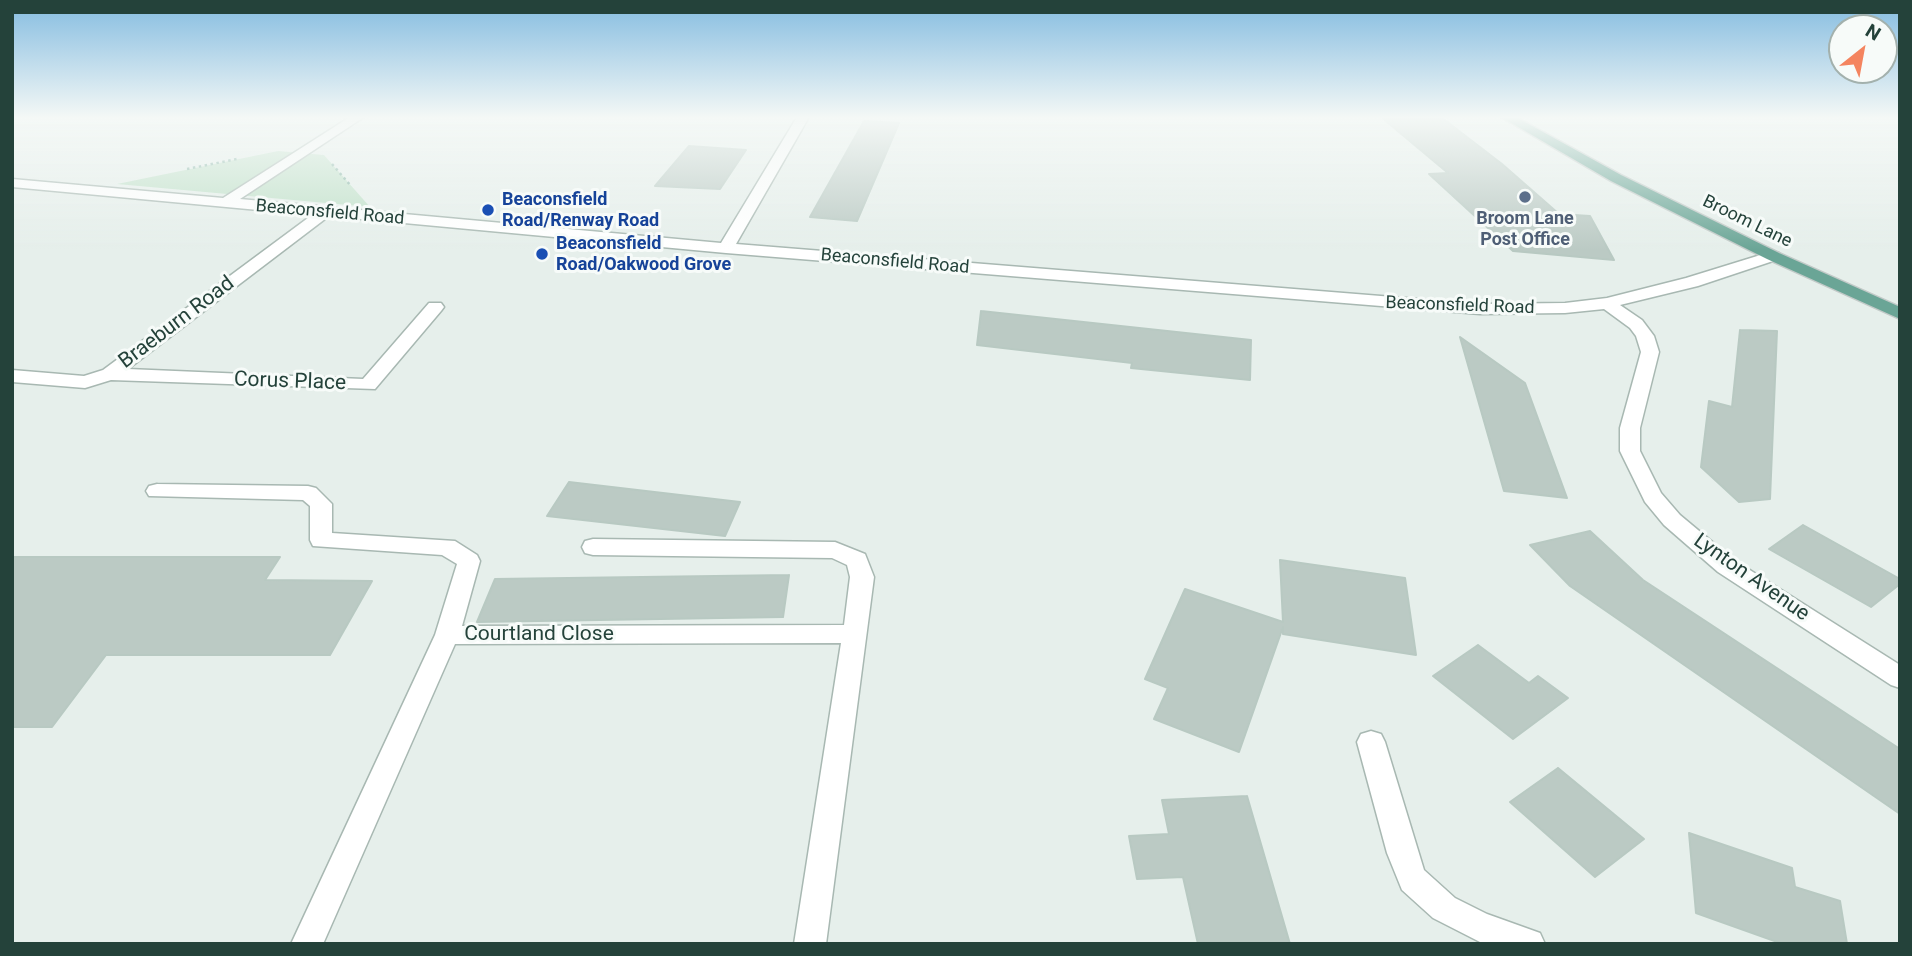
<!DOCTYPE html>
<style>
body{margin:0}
#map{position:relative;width:1912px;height:956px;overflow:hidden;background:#e6efeb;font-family:Roboto,sans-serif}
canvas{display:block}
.frame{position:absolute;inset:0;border:14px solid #24423a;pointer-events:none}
.north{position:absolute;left:1828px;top:14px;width:70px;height:70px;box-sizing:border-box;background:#f7fbf9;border:2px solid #a3b1ad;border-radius:50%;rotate:31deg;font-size:19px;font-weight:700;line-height:28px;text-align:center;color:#24423a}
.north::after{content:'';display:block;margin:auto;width:24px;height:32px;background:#f4845f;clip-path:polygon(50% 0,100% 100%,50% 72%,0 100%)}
</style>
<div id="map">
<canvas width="1912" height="956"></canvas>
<div class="frame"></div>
<div class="north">N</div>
</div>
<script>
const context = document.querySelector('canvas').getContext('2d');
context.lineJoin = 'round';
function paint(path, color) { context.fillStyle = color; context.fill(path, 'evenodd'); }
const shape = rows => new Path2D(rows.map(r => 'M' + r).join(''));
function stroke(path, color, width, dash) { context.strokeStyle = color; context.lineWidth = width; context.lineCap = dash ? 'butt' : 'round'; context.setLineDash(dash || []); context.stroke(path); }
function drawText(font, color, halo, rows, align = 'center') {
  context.font = font + ' Roboto,sans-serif'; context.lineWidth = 6; context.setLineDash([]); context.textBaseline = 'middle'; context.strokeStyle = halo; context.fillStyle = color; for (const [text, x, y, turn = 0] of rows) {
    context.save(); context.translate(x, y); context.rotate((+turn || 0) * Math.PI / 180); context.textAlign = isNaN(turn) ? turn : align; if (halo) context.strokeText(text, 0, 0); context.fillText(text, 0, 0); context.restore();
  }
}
paint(shape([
 [278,151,324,155,370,207,117,184]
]), '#bfe0c8');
const building = shape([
 [1381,117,1441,117,1502,164,1559,214,1590,216,1614,260,1513,251,1429,174,1448,173,1381,117],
 [864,121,899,123,857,221,810,217,864,121],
 [689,146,746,150,720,189,655,186,689,146],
 [981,311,1251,340,1250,380,1131,368,1132,363,977,345,981,311],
 [1740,330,1777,331,1770,499,1739,502,1701,467,1709,401,1732,407,1740,330],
 [1460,337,1525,383,1567,498,1504,491,1460,337],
 [569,482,740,502,725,536,547,516,569,482],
 [1803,525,1900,579,1900,584,1871,607,1769,549,1803,525],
 [1590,531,1643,580,1900,749,1900,814,1570,586,1530,545,1590,531],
 [12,557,280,557,265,580,372,581,330,655,106,655,52,727,12,727,12,557],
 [1280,560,1405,578,1416,655,1283,634,1283,627,1239,752,1154,719,1168,688,1145,679,1185,589,1283,622,1280,560],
 [789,575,783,617,477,622,495,579,789,575],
 [1478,645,1529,683,1538,676,1568,698,1513,739,1433,676,1478,645],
 [1558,768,1644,839,1595,877,1510,802,1558,768],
 [1247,796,1290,944,1198,944,1183,877,1137,879,1129,836,1169,834,1162,800,1247,796],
 [1689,833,1792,868,1795,887,1840,901,1847,944,1783,944,1696,913,1689,833]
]);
paint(building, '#bbcac4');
stroke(building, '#b8c9c2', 2);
const minor = shape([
 [350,117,364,117,240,199,721,243,797,117,809,117,736,244,1480,304,1565,303,1607,298,1686,278,1767,253,1779,253,1781,256,1779,259,1698,286,1620,305,1642,320,1654,336,1659,352,1640,428,1640,451,1661,493,1680,515,1734,560,1900,665,1900,688,1891,685,1718,572,1664,525,1645,502,1620,451,1620,428,1641,352,1636,336,1630,328,1604,309,1565,313,1480,314,726,253,329,216,128,369,363,379,429,303,441,303,444,307,441,311,375,389,111,380,85,388,12,382,12,370,84,376,103,370,312,215,12,187,12,179,223,198,350,117],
 [157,484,308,486,316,488,332,504,332,533,455,541,477,555,480,561,462,626,844,625,850,577,847,565,832,558,593,555,585,553,582,547,585,541,593,539,835,542,865,554,874,577,826,944,794,944,841,643,455,644,323,944,291,944,435,635,457,564,442,555,313,546,310,540,310,506,303,500,149,496,146,491,149,486,157,484],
 [1371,731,1381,734,1385,742,1424,870,1455,898,1487,914,1540,933,1545,944,1480,942,1433,918,1402,890,1387,853,1357,742,1361,734,1371,731]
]);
const major = shape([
 [1501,117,1516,117,1621,175,1779,253,1900,307,1900,319,1767,259,1611,181,1501,117]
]);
stroke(minor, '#a8b8b2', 3);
stroke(major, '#c2cac8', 3);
stroke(shape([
 [332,164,351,186],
 [187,169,237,159]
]), '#86b3a5', 2.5, [2.5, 3.5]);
paint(minor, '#fff');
paint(major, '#6aa596');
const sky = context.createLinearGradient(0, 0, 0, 250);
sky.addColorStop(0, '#84bce0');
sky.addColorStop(0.47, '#f4f8f6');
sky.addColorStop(1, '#f4f8f600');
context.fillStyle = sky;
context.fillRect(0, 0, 1912, 250);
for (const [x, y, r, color] of [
 [1525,197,7,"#5c6f8a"],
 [488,210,7,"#1a4fb4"],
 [542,254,7,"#1a4fb4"]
]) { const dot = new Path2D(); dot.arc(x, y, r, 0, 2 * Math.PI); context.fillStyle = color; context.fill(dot); stroke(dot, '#f7fbf9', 2.5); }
drawText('bold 18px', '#164399', '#f7fbf9', [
 ["Beaconsfield",502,200],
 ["Road/Renway Road",502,221],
 ["Beaconsfield",556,244],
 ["Road/Oakwood Grove",556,265]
], 'left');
drawText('18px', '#24423a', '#f7fbf9', [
 ["Beaconsfield Road",330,213,5],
 ["Broom Lane",1747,222,26],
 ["Beaconsfield Road",895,262,5],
 ["Beaconsfield Road",1460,306,2]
]);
drawText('bold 18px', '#4e5e75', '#f7fbf9', [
 ["Broom Lane",1525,219],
 ["Post Office",1525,240]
]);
drawText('21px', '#24423a', '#f7fbf9', [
 ["Braeburn Road",177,323,-37],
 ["Corus Place",290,382,2],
 ["Lynton Avenue",1751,578,35],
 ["Courtland Close",539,635]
]);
</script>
